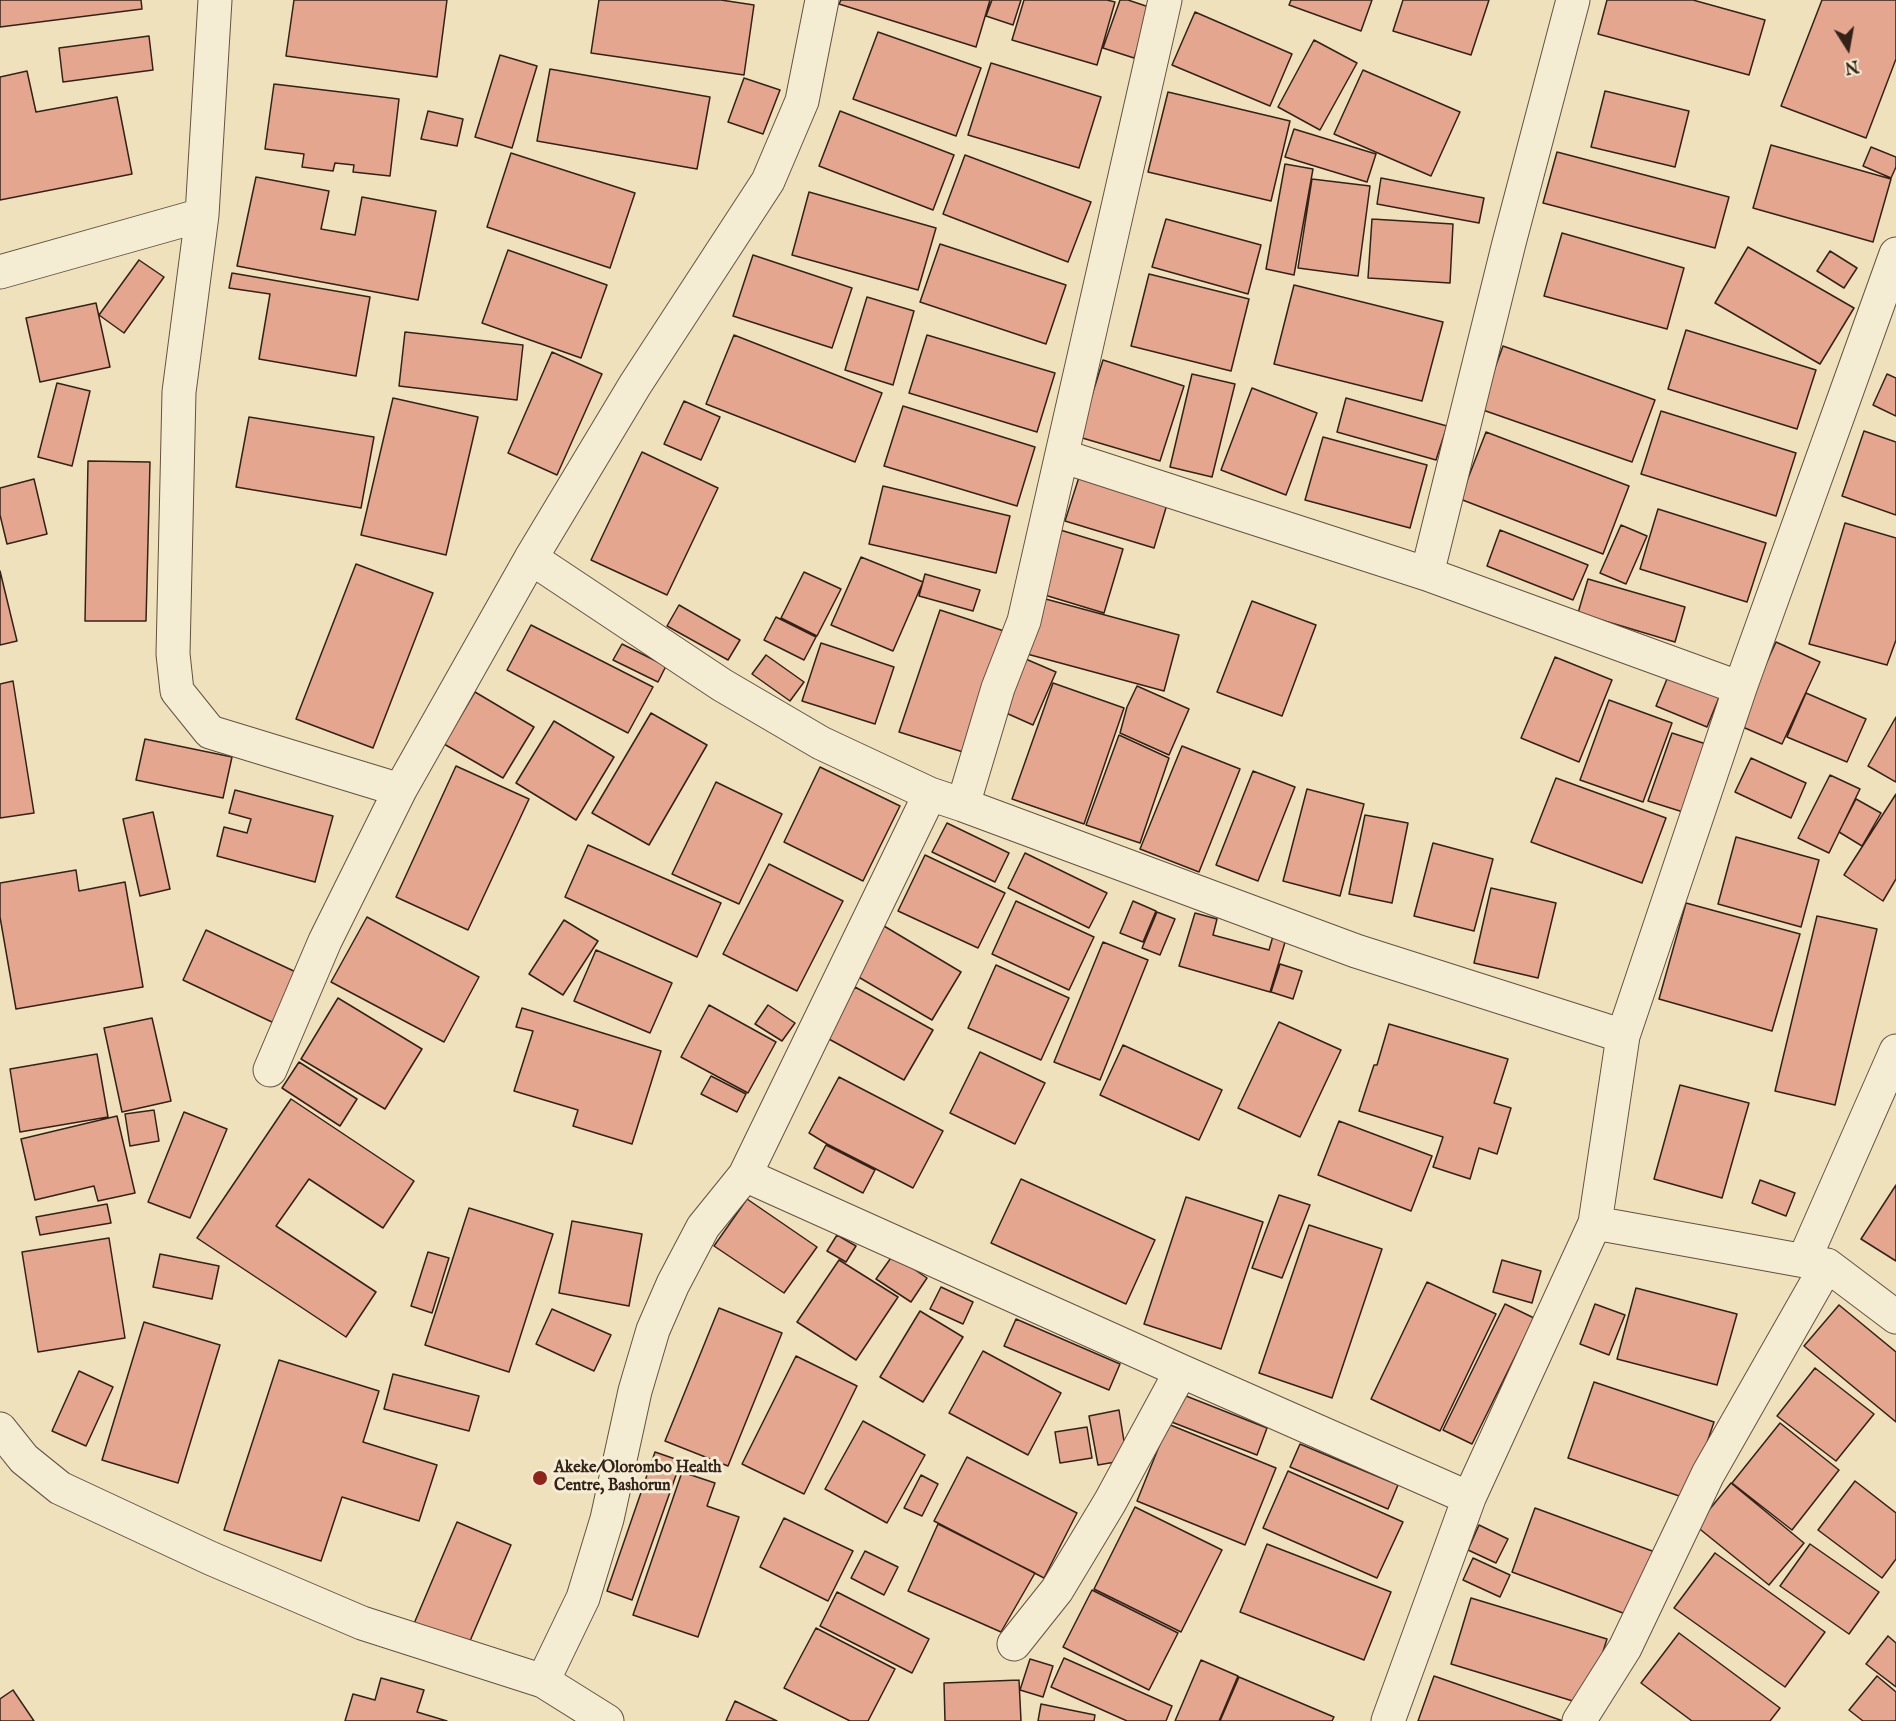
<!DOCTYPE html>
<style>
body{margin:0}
#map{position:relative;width:1896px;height:1721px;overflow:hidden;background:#f0e1bd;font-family:"IM FELL English",serif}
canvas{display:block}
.north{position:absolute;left:1818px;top:18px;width:60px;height:60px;-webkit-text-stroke:4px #f5ecd4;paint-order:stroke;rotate:169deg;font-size:16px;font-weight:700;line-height:24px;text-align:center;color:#332217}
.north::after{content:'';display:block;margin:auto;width:21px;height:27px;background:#332217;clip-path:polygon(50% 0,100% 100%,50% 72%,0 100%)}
</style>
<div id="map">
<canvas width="1896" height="1721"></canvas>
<div class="north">N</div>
</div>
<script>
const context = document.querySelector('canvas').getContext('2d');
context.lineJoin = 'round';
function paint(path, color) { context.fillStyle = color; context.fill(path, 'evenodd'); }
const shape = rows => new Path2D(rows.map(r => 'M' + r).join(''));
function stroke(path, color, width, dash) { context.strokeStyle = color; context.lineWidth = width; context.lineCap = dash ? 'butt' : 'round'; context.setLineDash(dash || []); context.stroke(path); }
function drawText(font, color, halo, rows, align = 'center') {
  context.font = font + ' "IM FELL English",serif'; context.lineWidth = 6; context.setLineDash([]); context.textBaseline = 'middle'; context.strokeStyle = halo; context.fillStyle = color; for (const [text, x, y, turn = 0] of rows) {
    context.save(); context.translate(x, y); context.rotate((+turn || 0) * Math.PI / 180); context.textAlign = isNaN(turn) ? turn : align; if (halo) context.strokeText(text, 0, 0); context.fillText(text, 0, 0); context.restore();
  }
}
const building = shape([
 [0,0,141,0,142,9,0,27,0,0],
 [294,0,447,0,437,77,286,56,294,0],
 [599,0,721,0,754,5,744,75,591,53,599,0],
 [841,0,990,0,976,47,839,4,841,0],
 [992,0,1021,0,1013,25,986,16,992,0],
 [1024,0,1107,0,1115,2,1097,65,1012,40,1024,0],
 [1120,0,1128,0,1152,8,1134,58,1103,48,1120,0],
 [1291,0,1372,0,1361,31,1289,5,1291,0],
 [1403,0,1489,0,1471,55,1393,31,1403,0],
 [1607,0,1693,0,1765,20,1749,75,1598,34,1607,0],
 [1822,0,1896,0,1896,59,1866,138,1781,106,1822,0],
 [1195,12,1292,54,1270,106,1172,65,1195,12],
 [878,32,981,68,956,136,853,99,878,32],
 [149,36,153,70,63,82,59,48,149,36],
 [1314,40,1357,63,1320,130,1278,107,1314,40],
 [500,55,537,66,512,148,475,137,500,55],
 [991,63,1101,97,1079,168,968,135,991,63],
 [550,69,710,97,697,169,537,141,550,69],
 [1363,70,1460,112,1431,176,1334,134,1363,70],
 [27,71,36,112,117,97,132,174,0,200,0,77,27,71],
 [744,78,780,90,763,134,728,122,744,78],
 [274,84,399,99,390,176,353,172,354,165,335,163,333,171,302,167,304,154,265,149,274,84],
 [1605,91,1689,111,1675,167,1591,147,1605,91],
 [1168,92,1290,121,1271,201,1148,172,1168,92],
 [428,111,463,119,457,146,421,139,428,111],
 [840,111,954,155,933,210,819,166,840,111],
 [1294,129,1376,154,1367,182,1285,157,1294,129],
 [1771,145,1891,179,1873,242,1753,208,1771,145],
 [1871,147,1896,157,1896,167,1891,178,1863,166,1871,147],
 [1557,152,1729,197,1715,248,1543,203,1557,152],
 [511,153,635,193,610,268,487,227,511,153],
 [965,155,1091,202,1068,262,943,214,965,155],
 [1285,164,1313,169,1294,275,1266,269,1285,164],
 [256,177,329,191,321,229,355,235,362,197,436,211,418,300,237,266,256,177],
 [1381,178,1484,198,1479,223,1377,204,1381,178],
 [1312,179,1370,186,1358,276,1298,268,1312,179],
 [809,192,936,228,918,290,792,255,809,192],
 [1166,219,1261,245,1248,294,1152,267,1166,219],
 [1372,219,1453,224,1450,283,1368,278,1372,219],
 [1562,233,1684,268,1667,329,1544,296,1562,233],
 [940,244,1066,285,1046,344,920,302,940,244],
 [1748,247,1854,308,1820,364,1715,303,1748,247],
 [508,250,607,285,581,358,482,323,508,250],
 [1830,251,1857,268,1844,288,1817,271,1830,251],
 [753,255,852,288,832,348,733,316,753,255],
 [139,260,164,277,124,333,99,315,139,260],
 [232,273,370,297,356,376,259,359,270,294,229,288,232,273],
 [1149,274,1249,299,1231,371,1131,346,1149,274],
 [1294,285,1443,322,1422,401,1274,364,1294,285],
 [867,297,914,311,893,385,845,370,867,297],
 [96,303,110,367,40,382,26,318,96,303],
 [1686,330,1816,370,1797,429,1668,389,1686,330],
 [405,332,523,345,517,400,399,386,405,332],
 [734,335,882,393,855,462,706,404,734,335],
 [927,335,1055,373,1037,432,909,393,927,335],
 [1503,346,1655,400,1632,462,1480,409,1503,346],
 [552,352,602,374,557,475,508,453,552,352],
 [1103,360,1184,386,1160,461,1079,437,1103,360],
 [1192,374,1235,384,1212,477,1170,467,1192,374],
 [1887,374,1896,378,1896,416,1873,405,1887,374],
 [57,383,90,391,72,466,38,457,57,383],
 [1252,388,1317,413,1286,495,1221,470,1252,388],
 [393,398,478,417,446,555,361,535,393,398],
 [1346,398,1447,426,1436,460,1337,432,1346,398],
 [684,401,720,417,701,460,664,444,684,401],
 [903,406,1035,447,1017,506,884,466,903,406],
 [1661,411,1796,453,1776,516,1641,474,1661,411],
 [249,417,374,437,361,508,236,487,249,417],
 [1864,431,1896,442,1896,515,1842,496,1864,431],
 [1486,432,1629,486,1603,554,1460,499,1486,432],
 [1323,437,1427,465,1410,528,1305,500,1323,437],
 [642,452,718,488,667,595,591,560,642,452],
 [88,461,150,462,146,621,85,621,88,461],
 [1080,474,1168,501,1154,548,1065,521,1080,474],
 [34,479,47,534,7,544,0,515,0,488,34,479],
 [883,486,1010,516,996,573,869,544,883,486],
 [1658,509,1766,543,1747,602,1640,569,1658,509],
 [1845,523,1896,538,1896,640,1887,665,1809,644,1845,523],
 [1621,525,1647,536,1626,584,1600,573,1621,525],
 [1057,529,1123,549,1104,613,1038,593,1057,529],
 [1500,530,1588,565,1573,600,1487,566,1500,530],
 [861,557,923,582,893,651,831,625,861,557],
 [356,564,433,593,373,748,296,719,356,564],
 [0,571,17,641,0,645,0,571],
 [804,572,841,589,817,636,781,618,804,572],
 [925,574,980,590,973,611,919,596,925,574],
 [1588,579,1685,607,1675,642,1578,613,1588,579],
 [1042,598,1179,635,1164,691,1027,654,1042,598],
 [1252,601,1316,625,1282,716,1217,692,1252,601],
 [679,605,740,640,728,660,667,626,679,605],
 [940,610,1004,631,963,752,899,732,940,610],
 [776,617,816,637,804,660,764,640,776,617],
 [531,625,653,687,628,733,507,670,531,625],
 [1776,642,1820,662,1782,744,1738,725,1776,642],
 [821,643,894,667,875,724,802,701,821,643],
 [622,644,666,666,658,682,613,660,622,644],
 [766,655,804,682,790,701,752,674,766,655],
 [1021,657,1056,672,1033,725,997,709,1021,657],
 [1555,657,1612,680,1579,762,1521,738,1555,657],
 [1669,674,1720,695,1707,727,1656,706,1669,674],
 [13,681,34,813,0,818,0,684,13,681],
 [1053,683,1124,708,1084,824,1012,799,1053,683],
 [1137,686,1189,709,1169,755,1120,733,1127,707,1137,686],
 [475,692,534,727,503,778,444,744,475,692],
 [1806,693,1866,719,1847,762,1787,737,1806,693],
 [1609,700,1672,723,1643,802,1580,780,1609,700],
 [651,713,707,745,649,845,592,813,651,713],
 [1896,717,1896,782,1868,766,1896,717],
 [554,721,614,757,576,820,516,783,554,721],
 [1672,733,1706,744,1683,812,1648,801,1672,733],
 [1119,735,1169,758,1140,843,1086,825,1119,735],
 [145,739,232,757,223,798,136,780,145,739],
 [1182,746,1240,769,1199,872,1140,849,1182,746],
 [1751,758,1806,783,1791,818,1735,792,1751,758],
 [456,766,529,799,468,930,396,897,456,766],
 [820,767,900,806,863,881,784,842,820,767],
 [1253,771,1295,787,1258,881,1216,865,1253,771],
 [1830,775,1860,789,1829,853,1798,838,1830,775],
 [1556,778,1666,818,1642,883,1531,842,1556,778],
 [716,782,782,814,739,904,672,874,716,782],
 [1307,789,1364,804,1340,896,1283,881,1307,789],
 [235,790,333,816,315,882,217,856,224,827,247,833,251,819,229,813,235,790],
 [1896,794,1896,879,1883,901,1844,875,1896,794],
 [1856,799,1881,813,1862,846,1839,832,1856,799],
 [153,812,170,889,140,896,123,819,153,812],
 [1365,815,1408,823,1392,903,1349,894,1365,815],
 [947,823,1009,853,995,882,932,852,947,823],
 [1736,837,1819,860,1801,927,1718,904,1736,837],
 [1433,843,1493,859,1474,931,1414,916,1433,843],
 [588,845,721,903,697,957,565,897,588,845],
 [1025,853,1107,893,1089,928,1008,888,1025,853],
 [925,855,1005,893,978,948,898,911,925,855],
 [769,864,843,901,797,991,723,954,769,864],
 [76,870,79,891,125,882,143,987,16,1009,0,917,0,883,76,870],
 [1491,888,1556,903,1538,978,1474,963,1491,888],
 [1016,901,1094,937,1069,990,992,954,1016,901],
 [1133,901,1156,911,1143,942,1120,933,1133,901],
 [1686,903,1800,934,1772,1031,1659,999,1686,903],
 [1157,912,1175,919,1160,955,1142,948,1157,912],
 [1195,913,1217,919,1213,935,1269,950,1273,936,1286,939,1270,992,1179,966,1195,913],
 [1817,916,1877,929,1835,1105,1775,1091,1817,916],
 [367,917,479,977,444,1042,331,982,367,917],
 [564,920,598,941,563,995,529,974,564,920],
 [884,926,961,972,932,1020,855,975,884,926],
 [206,930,298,973,274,1023,183,980,206,930],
 [1103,942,1148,960,1100,1080,1054,1062,1103,942],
 [596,950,672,983,650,1033,574,1001,596,950],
 [1280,964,1302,971,1293,999,1271,992,1280,964],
 [996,965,1069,998,1041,1060,968,1028,996,965],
 [855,987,933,1030,904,1080,827,1038,855,987],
 [338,998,422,1049,385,1109,301,1059,338,998],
 [709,1005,776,1042,748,1093,681,1057,709,1005],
 [768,1005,795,1023,782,1041,755,1024,768,1005],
 [522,1008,661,1051,632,1144,573,1126,578,1110,514,1091,533,1031,516,1027,522,1008],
 [152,1018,171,1101,122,1112,104,1028,152,1018],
 [1279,1022,1341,1050,1300,1137,1238,1108,1279,1022],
 [1389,1024,1508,1059,1494,1103,1511,1108,1497,1154,1479,1148,1470,1179,1433,1167,1443,1137,1359,1111,1374,1065,1377,1065,1389,1024],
 [1123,1045,1222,1090,1199,1140,1100,1095,1123,1045],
 [980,1052,1045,1083,1015,1144,950,1113,980,1052],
 [97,1054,108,1117,20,1132,10,1069,97,1054],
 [299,1062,357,1099,340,1126,282,1088,299,1062],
 [711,1076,746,1094,737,1112,701,1094,711,1076],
 [839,1077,943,1131,913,1188,827,1144,809,1133,839,1077],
 [1680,1085,1749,1103,1722,1198,1654,1179,1680,1085],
 [291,1099,414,1181,383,1228,309,1179,276,1226,376,1292,346,1337,197,1238,291,1099],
 [154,1110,159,1141,130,1146,125,1114,154,1110],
 [184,1112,227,1129,190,1218,148,1202,184,1112],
 [117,1116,135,1193,98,1201,94,1186,35,1200,21,1139,117,1116],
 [1339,1121,1432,1156,1411,1211,1318,1175,1339,1121],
 [826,1145,875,1170,863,1193,814,1168,826,1145],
 [1021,1179,1155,1240,1126,1304,991,1243,1021,1179],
 [1760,1180,1795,1193,1786,1216,1752,1203,1760,1180],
 [1896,1185,1896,1261,1861,1239,1896,1185],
 [1279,1195,1310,1205,1282,1278,1252,1268,1279,1195],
 [1186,1197,1263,1222,1221,1349,1144,1324,1186,1197],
 [747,1199,817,1247,784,1293,714,1246,747,1199],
 [107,1204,111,1223,40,1235,36,1217,107,1204],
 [469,1208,553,1234,509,1372,425,1345,469,1208],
 [572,1221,642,1234,629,1306,559,1293,572,1221],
 [1309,1225,1382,1249,1332,1398,1259,1373,1309,1225],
 [837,1235,856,1246,846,1262,827,1251,837,1235],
 [109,1238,125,1338,38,1352,22,1252,109,1238],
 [428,1252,449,1258,432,1313,411,1306,428,1252],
 [160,1254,219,1266,212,1299,153,1287,160,1254],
 [893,1255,927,1278,911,1302,876,1279,893,1255],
 [839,1260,898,1297,856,1360,797,1322,839,1260],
 [1502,1260,1541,1271,1532,1303,1493,1292,1502,1260],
 [1427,1282,1496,1314,1440,1431,1371,1399,1427,1282],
 [941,1287,973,1302,963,1324,930,1309,941,1287],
 [1636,1288,1737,1314,1717,1385,1617,1359,1636,1288],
 [1505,1304,1534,1318,1472,1444,1443,1430,1505,1304],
 [1595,1304,1625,1315,1609,1355,1580,1344,1595,1304],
 [1839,1305,1896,1352,1896,1422,1804,1346,1839,1305],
 [719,1308,782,1333,728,1466,665,1441,719,1308],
 [552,1309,611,1335,594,1371,536,1344,552,1309],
 [920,1311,963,1337,923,1402,880,1377,920,1311],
 [1016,1319,1120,1364,1109,1390,1004,1346,1016,1319],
 [144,1322,220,1345,178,1483,102,1460,144,1322],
 [983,1351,1061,1393,1028,1455,949,1413,983,1351],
 [796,1356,857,1386,804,1494,742,1464,796,1356],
 [279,1360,379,1391,363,1442,437,1465,419,1521,342,1497,321,1561,224,1530,279,1360],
 [1815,1368,1874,1414,1836,1461,1777,1416,1815,1368],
 [79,1371,113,1387,86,1446,52,1431,79,1371],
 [393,1374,479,1396,469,1431,384,1409,393,1374],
 [1594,1382,1714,1422,1688,1499,1568,1458,1594,1382],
 [1181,1394,1267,1428,1257,1455,1169,1421,1181,1394],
 [1119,1410,1127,1460,1098,1465,1089,1416,1119,1410],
 [863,1421,925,1455,887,1523,825,1489,863,1421],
 [1780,1423,1839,1470,1792,1530,1732,1483,1780,1423],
 [1168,1424,1276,1468,1245,1545,1137,1501,1168,1424],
 [1087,1427,1092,1458,1060,1463,1055,1432,1087,1427],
 [1300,1444,1398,1485,1388,1509,1290,1467,1300,1444],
 [655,1452,681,1461,632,1600,607,1591,655,1452],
 [967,1457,1077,1513,1044,1578,934,1521,967,1457],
 [1288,1471,1403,1522,1377,1578,1263,1528,1288,1471],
 [682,1472,715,1483,707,1506,739,1517,698,1637,633,1615,682,1472],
 [921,1475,938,1484,922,1516,904,1508,921,1475],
 [1855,1481,1896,1513,1896,1559,1882,1578,1818,1530,1855,1481],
 [1731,1483,1804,1543,1769,1585,1696,1526,1731,1483],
 [1135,1507,1222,1550,1181,1632,1094,1589,1135,1507],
 [1535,1508,1655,1552,1631,1616,1512,1572,1535,1508],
 [784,1518,853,1551,828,1601,760,1567,784,1518],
 [457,1522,511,1545,467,1648,413,1626,457,1522],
 [938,1524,1035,1573,1001,1632,908,1591,938,1524],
 [1479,1525,1508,1539,1496,1563,1468,1550,1479,1525],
 [1267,1544,1391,1592,1364,1660,1240,1612,1267,1544],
 [1810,1544,1879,1592,1849,1634,1780,1586,1810,1544],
 [865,1551,898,1567,884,1595,851,1578,865,1551],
 [1715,1553,1825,1632,1785,1687,1674,1608,1715,1553],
 [1473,1558,1510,1575,1500,1597,1463,1580,1473,1558],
 [1092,1590,1178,1633,1149,1690,1063,1647,1092,1590],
 [837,1592,929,1639,912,1673,820,1626,837,1592],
 [1471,1598,1607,1639,1586,1705,1451,1664,1471,1598],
 [816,1628,895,1669,868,1721,850,1721,784,1688,816,1628],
 [1679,1633,1780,1708,1770,1721,1692,1721,1641,1683,1679,1633],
 [1888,1636,1896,1643,1896,1687,1866,1664,1888,1636],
 [1064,1658,1172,1706,1166,1721,1127,1721,1051,1687,1064,1658],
 [1030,1659,1053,1666,1043,1697,1020,1690,1030,1659],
 [1201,1660,1238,1676,1219,1721,1175,1721,1201,1660],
 [1434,1676,1563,1721,1418,1721,1434,1676],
 [1877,1676,1896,1692,1896,1721,1863,1721,1849,1710,1877,1676],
 [1239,1677,1334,1717,1332,1721,1220,1721,1239,1677],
 [381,1678,424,1690,417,1712,447,1721,345,1721,353,1694,375,1700,381,1678],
 [1019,1680,1021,1721,945,1721,944,1683,1019,1680],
 [13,1690,34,1721,0,1721,0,1699,13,1690],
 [735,1701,777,1721,726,1721,735,1701],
 [1041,1704,1095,1715,1094,1721,1038,1721,1041,1704]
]);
paint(building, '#e4a68f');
stroke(building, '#332217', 1.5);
const minor = shape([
 [215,0,202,215,179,392,173,654,177,691,210,732,400,790],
 [0,272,202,215],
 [1062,456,1427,574,1740,688],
 [531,558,722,685,821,743,930,794,963,805,1356,951,1623,1036],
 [1427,574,1509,243,1573,0],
 [963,805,998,688,1024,621,1165,0],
 [270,1070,325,941,400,790,531,558,635,385,768,181,802,101,822,0],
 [745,1175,1181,1371,1469,1498],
 [1595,1223,1827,1265,1896,1317],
 [1804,1260,1896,1051],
 [0,1429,24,1459,60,1488,210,1558,362,1623,543,1681,607,1721],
 [1014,1644,1057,1590,1110,1502,1181,1371],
 [543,1681,583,1598,607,1519,635,1391,653,1330,673,1284,703,1227,745,1175,930,794],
 [1388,1721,1469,1498,1595,1223,1623,1036,1740,688,1896,254],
 [1579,1721,1625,1648,1708,1474,1827,1265]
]);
stroke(minor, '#625240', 35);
stroke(minor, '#f5ecd4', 33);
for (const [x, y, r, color] of [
 [540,1478,8,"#8f2418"]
]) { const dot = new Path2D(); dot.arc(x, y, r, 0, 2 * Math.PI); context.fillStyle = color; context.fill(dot); stroke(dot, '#f5ecd4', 2); }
drawText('bold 16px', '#332217', '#f5ecd4', [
 ["Akeke/Olorombo Health",554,1469],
 ["Centre, Bashorun",554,1487]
], 'left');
</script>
